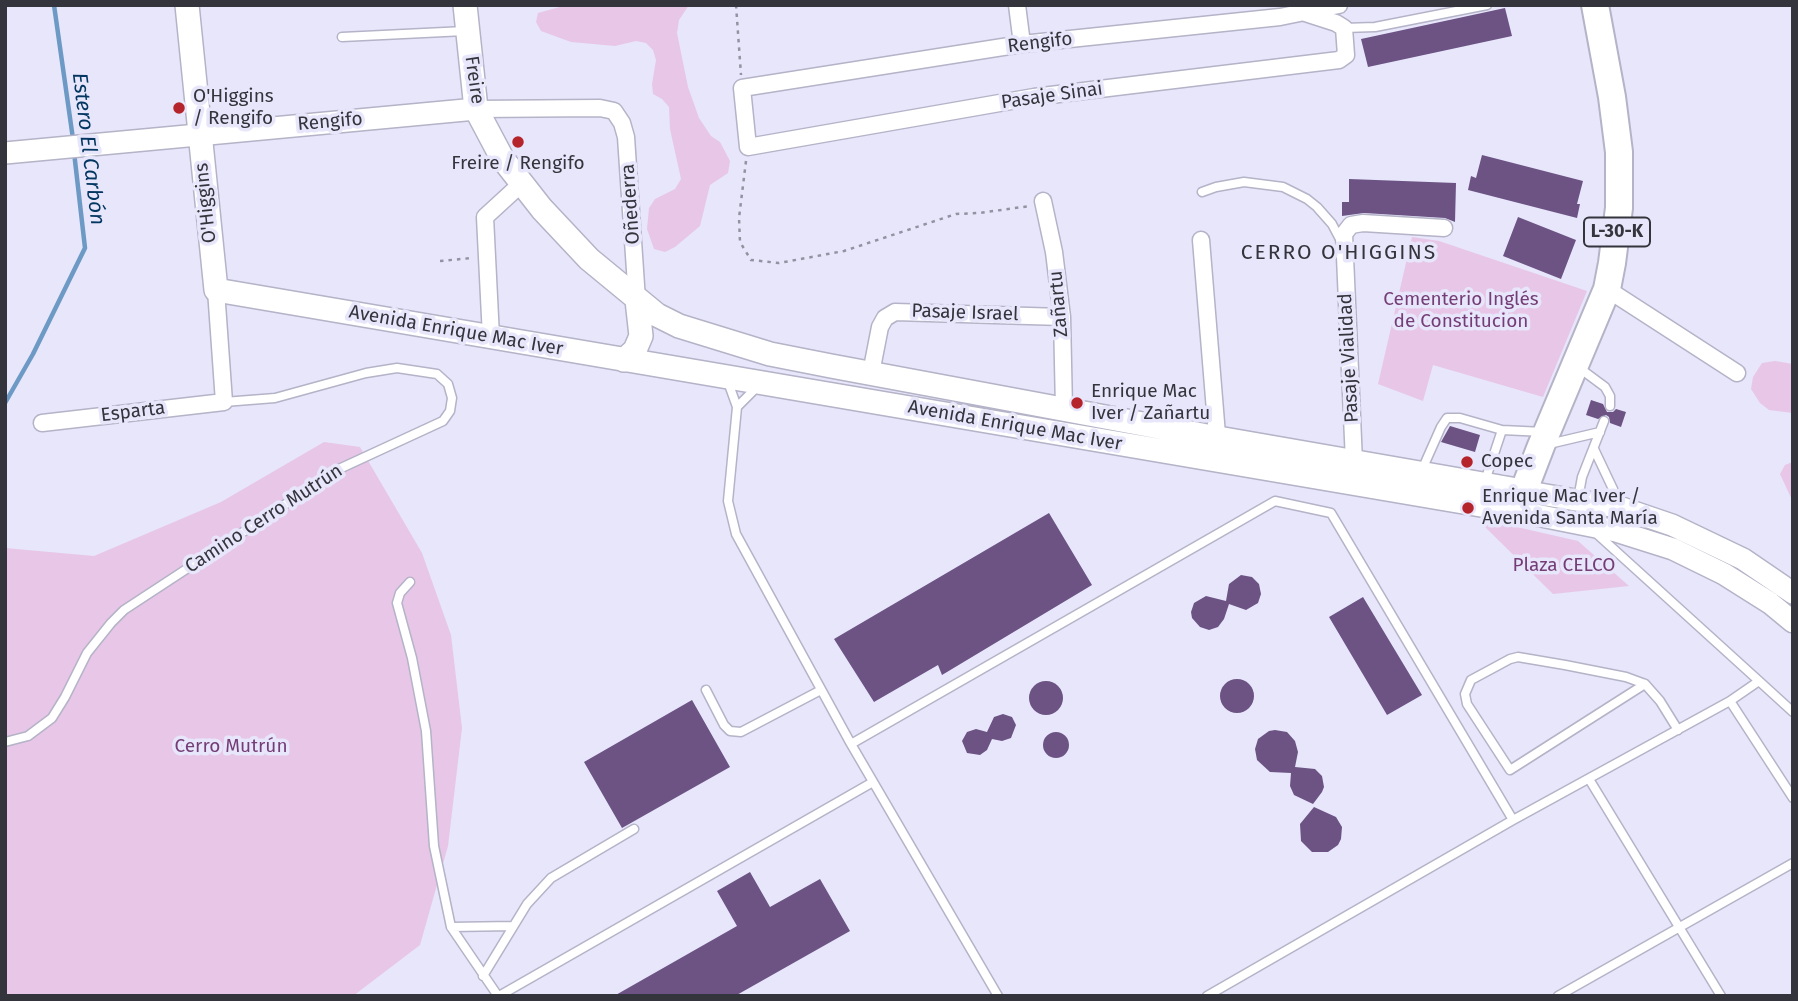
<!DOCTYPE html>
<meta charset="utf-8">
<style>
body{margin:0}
#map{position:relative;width:1798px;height:1001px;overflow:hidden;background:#e7e6fb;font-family:"Fira Sans",sans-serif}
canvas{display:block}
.frame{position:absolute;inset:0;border:7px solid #34343c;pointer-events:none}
</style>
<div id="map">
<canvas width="1798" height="1001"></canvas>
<div class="frame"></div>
</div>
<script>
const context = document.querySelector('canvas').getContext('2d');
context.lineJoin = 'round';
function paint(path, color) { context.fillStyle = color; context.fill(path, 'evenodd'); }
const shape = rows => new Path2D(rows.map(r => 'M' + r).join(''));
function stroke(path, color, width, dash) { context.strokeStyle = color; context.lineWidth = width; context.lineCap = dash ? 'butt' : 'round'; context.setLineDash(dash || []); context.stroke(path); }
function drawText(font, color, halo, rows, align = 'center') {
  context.font = font + ' "Fira Sans",sans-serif'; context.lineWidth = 7; context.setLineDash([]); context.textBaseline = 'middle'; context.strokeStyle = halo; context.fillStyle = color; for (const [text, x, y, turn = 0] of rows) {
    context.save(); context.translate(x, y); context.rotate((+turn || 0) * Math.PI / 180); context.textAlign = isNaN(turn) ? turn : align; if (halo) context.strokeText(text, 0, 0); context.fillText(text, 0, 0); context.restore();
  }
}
paint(shape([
 [567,5,689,5,679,20,677,33,688,87,699,118,711,136,720,142,730,161,728,173,710,185,700,226,675,247,665,252,654,249,647,229,649,208,655,199,675,189,681,179,670,129,669,107,662,99,653,94,652,84,656,60,653,50,646,43,636,41,615,46,571,42,541,31,536,22,538,13],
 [1412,237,1439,241,1587,291,1543,397,1433,365,1423,401,1378,384],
 [1775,361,1793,364,1793,413,1769,410,1760,403,1751,389,1753,377,1762,363],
 [324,442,360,447,422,553,451,635,462,728,448,846,420,945,353,996,5,996,5,548,94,556,221,502],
 [1793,462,1793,502,1780,474,1785,465],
 [1495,522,1578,541,1629,586,1553,594,1483,525]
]), '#e8c6e7');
stroke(shape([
 [54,5,73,139],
 [5,403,33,354,85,248,74,152]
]), '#6d99c5', 4.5);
paint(shape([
 [1505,8,1512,36,1368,67,1361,39],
 [1482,155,1583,181,1577,204,1580,204,1577,218,1468,190,1471,176,1476,178],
 [1349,179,1456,183,1455,222,1445,218,1364,213,1342,216,1342,202,1349,202],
 [1518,217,1576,240,1561,279,1503,256],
 [1591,400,1603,404,1607,412,1613,412,1616,409,1626,412,1621,427,1610,423,1609,417,1606,415,1598,419,1586,415],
 [1450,426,1480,435,1475,452,1441,442],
 [1049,513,1092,585,942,675,938,665,874,702,834,639],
 [1241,575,1252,577,1259,584,1261,594,1258,603,1246,610,1229,604,1224,619,1218,627,1209,630,1200,627,1192,618,1191,612,1194,603,1206,596,1226,601,1229,584],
 [1363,597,1422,695,1387,715,1329,617],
 '1220 696a17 17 0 1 1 34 0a17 17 0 1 1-34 0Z',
 '1029 698a17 17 0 1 1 34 0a17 17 0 1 1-34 0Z',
 [692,700,730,767,622,828,584,762],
 [1003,714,1012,717,1016,725,1011,738,1002,741,992,739,987,750,980,755,967,753,962,741,967,732,976,729,987,732,994,717],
 [1275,730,1287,732,1295,741,1298,752,1295,767,1315,769,1322,776,1324,787,1322,792,1313,804,1294,795,1290,786,1291,773,1270,772,1257,760,1255,749,1258,739,1269,731],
 '1043 745a13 13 0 1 1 26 0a13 13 0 1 1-26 0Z',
 [1314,807,1336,817,1342,827,1341,839,1338,845,1328,852,1312,852,1301,841,1300,824],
 [750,872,770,907,820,879,850,931,735,996,614,996,737,926,717,891]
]), '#6c5384');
const service = shape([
 [1344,28,1375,27,1487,5],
 [342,37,465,31],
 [1202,192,1216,187,1244,182,1283,187,1307,199,1317,207,1332,224,1341,241],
 [1578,367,1605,387,1610,396,1610,406],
 [728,382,737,407,728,501,736,534,851,744,998,996],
 [737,407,757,387],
 [1549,444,1600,432],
 [1594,449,1621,506],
 [1421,472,1441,427,1447,418,1460,418,1502,430,1544,432],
 [1485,481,1502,430],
 [1578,499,1582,477,1604,421],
 [410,582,400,593,397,603,412,658,426,731,434,846,451,927,498,996],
 [1759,681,1793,712],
 [1645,684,1510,770,1467,704,1465,694,1471,680,1510,659,1518,657,1565,665,1626,677,1645,684,1660,701,1678,730],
 [706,690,724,725,730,731,741,732,821,690],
 [1730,701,1793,798],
 [5,742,28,736,52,718,65,697,87,653,111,623,124,610,339,469,443,421,450,411,452,398,448,384,437,374,397,368,366,373,275,398,224,402],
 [851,744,1275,501,1331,513,1513,820],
 [1589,779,1721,996],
 [451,927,513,926],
 [483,976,527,904,551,878,634,829],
 [499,996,873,782],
 [1207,996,1513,820,1730,701,1759,681,1597,534],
 [1558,996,1793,863]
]);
const minor = shape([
 [1017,5,1022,44],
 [1305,13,1336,23,1344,28,1346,55,1339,60,1034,97,748,147,742,88,1022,44,1280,17,1339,5],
 [476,109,600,108,614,111,622,123,626,137,637,300],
 [1043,201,1054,252,1062,317,1064,409],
 [1201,240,1218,447],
 [1607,289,1737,373],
 [491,337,485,217,521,184],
 [871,373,880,327,885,318,895,312,1062,317],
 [42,423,224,402,216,290],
 [1354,462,1344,234,1351,225,1363,223,1444,228]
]);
const tertiary = shape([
 [5,153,476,109],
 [1523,491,1622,508,1672,525,1743,559,1793,593],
 [1516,511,1616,531,1673,549,1724,574,1770,603,1793,622]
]);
const secondary = shape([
 [187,5,216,290,1516,511],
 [465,5,476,109,502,158,542,209,589,259,657,315,679,326,770,354,831,366,1218,438,1523,491],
 [624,360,635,350,641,336,637,300]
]);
const primary = shape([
 [1516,511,1541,446,1607,289,1612,263,1619,208,1619,152,1612,97,1595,5]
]);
stroke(service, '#b4b3c7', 11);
stroke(minor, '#b4b3c7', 19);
stroke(tertiary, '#b4b3c7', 24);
stroke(secondary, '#b4b3c7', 26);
stroke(primary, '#b4b3c7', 30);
stroke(shape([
 [736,5,741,75],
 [746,161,739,218,740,242,751,260,779,263,844,251,956,214,979,213,1030,206],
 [440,261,472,258]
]), '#9392a1', 2.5, [3.5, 5]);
stroke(service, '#fff', 8);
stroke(minor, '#fff', 16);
stroke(tertiary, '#fff', 21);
stroke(secondary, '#fff', 23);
stroke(primary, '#fff', 26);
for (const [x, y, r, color] of [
 [179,108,7,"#b5242b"],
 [518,142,7,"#b5242b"],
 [1077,403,7,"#b5242b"],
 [1467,462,7,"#b5242b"],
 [1468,508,7,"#b5242b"]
]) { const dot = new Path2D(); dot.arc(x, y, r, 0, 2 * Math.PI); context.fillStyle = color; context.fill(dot); stroke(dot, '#e7e6fb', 2.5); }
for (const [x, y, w] of [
 [1617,232,66]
]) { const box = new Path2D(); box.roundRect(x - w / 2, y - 14.5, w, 29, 5); context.fillStyle = '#e7e6fb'; context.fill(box); stroke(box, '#34343c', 2); }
drawText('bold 18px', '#34343c', null, [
 ["L-30-K",1617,232]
]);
drawText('19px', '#34343c', '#e7e6fb', [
 ["Rengifo",1040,43,-7],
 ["Freire",474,80,82],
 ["Pasaje Sinai",1052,96,-8],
 ["Rengifo",330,122,-5],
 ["O'Higgins",206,203,-96],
 ["Oñederra",631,204,-94],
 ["Zañartu",1059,304,-95],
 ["Pasaje Israel",965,313,2],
 ["Avenida Enrique Mac Iver",456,331,10],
 ["Pasaje Vialidad",1349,358,-93],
 ["Esparta",133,412,-7],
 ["Avenida Enrique Mac Iver",1015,426,10],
 ["Camino Cerro Mutrún",264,519,-33]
]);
drawText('19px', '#34343c', '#e7e6fb', [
 ["O'Higgins",193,97],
 ["/ Rengifo",193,119],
 ["Freire / Rengifo",518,164,"center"],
 ["Enrique Mac",1091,392],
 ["Iver / Zañartu",1091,414],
 ["Copec",1481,462],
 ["Enrique Mac Iver /",1482,497],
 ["Avenida Santa María",1482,519]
], 'left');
drawText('19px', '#753d76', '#e7e6fb', [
 ["Cementerio Inglés",1461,300],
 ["de Constitucion",1461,322],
 ["Plaza CELCO",1564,566],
 ["Cerro Mutrún",231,747]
]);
drawText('italic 21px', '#033761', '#e7e6fb', [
 ["Estero El Carbón",88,149,83]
]);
context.letterSpacing = '2px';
drawText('21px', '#34343c', '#e7e6fb', [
 ["CERRO O'HIGGINS",1339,253]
]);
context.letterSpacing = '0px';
</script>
